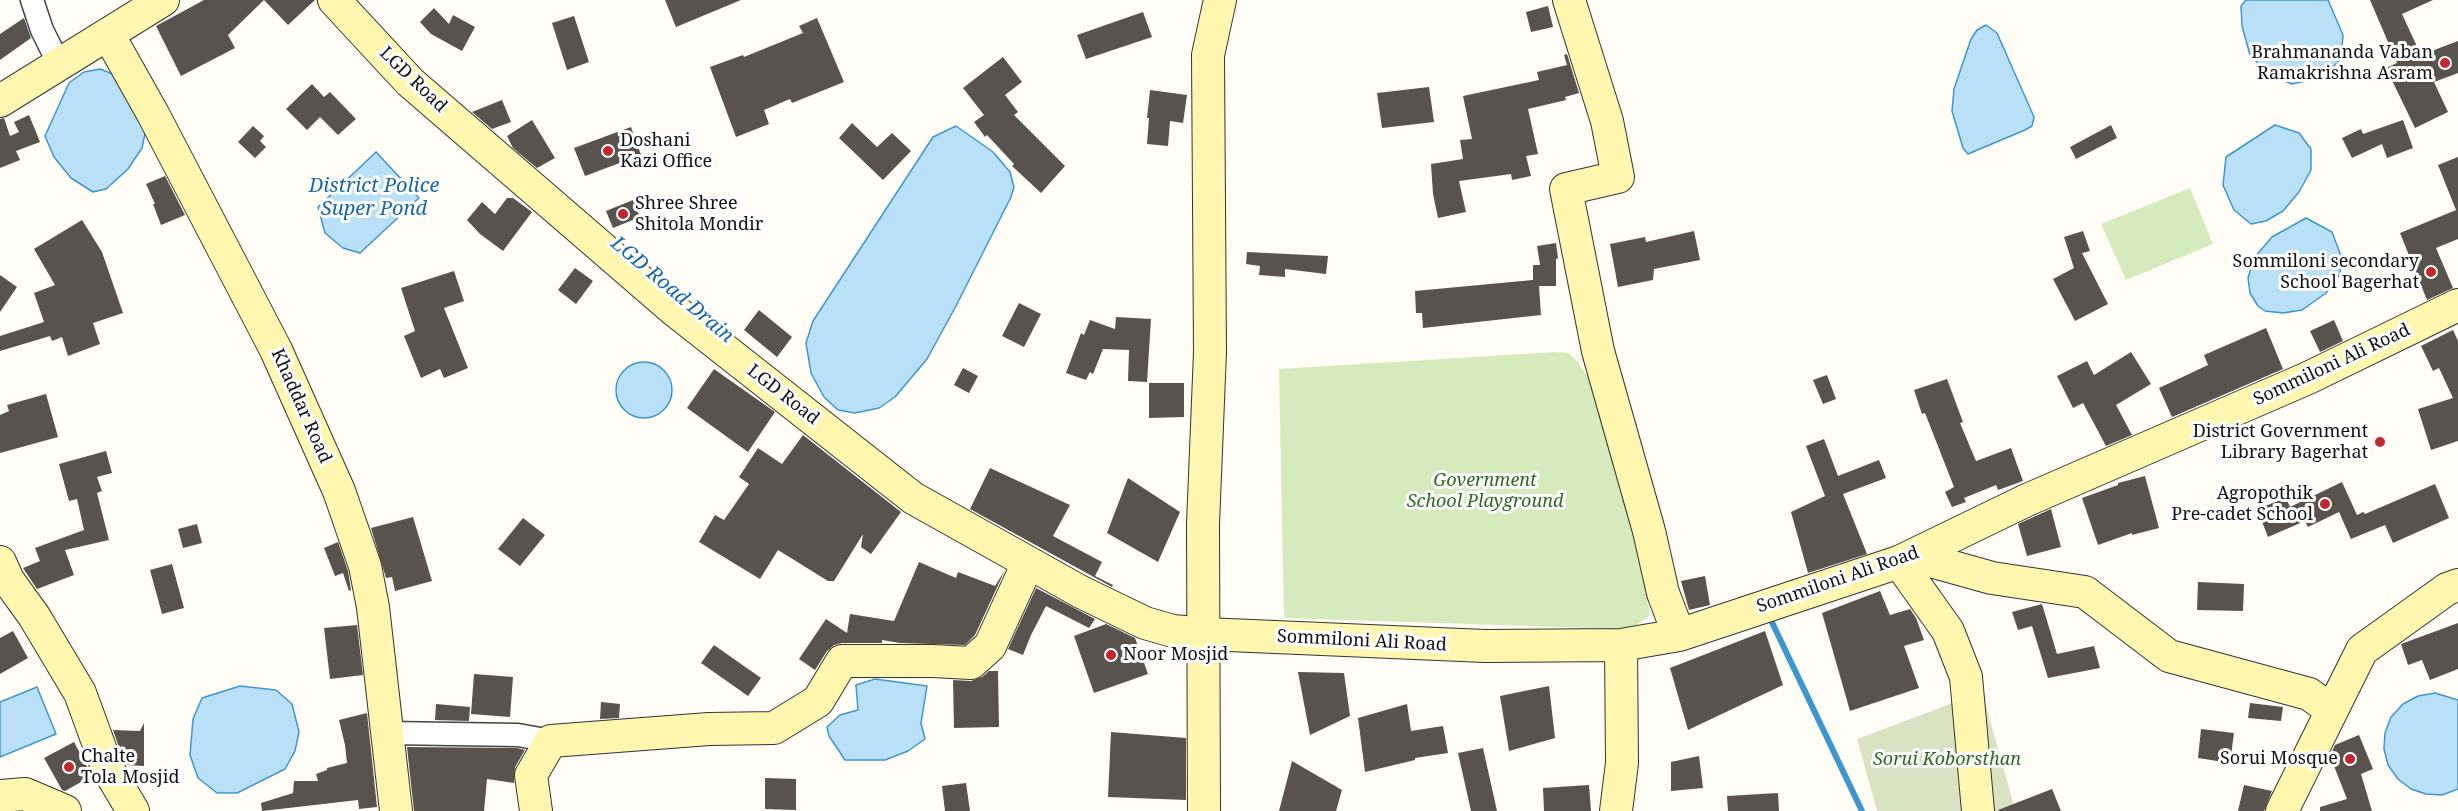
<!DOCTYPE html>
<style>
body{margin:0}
canvas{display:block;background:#fffdf5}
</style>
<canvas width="2458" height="811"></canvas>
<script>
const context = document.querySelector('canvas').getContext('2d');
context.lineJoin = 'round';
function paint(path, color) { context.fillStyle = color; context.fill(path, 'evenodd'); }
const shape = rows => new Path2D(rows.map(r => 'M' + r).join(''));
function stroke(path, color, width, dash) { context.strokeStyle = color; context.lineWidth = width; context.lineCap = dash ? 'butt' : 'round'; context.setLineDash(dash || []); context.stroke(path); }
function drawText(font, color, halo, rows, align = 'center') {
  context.font = font + ' "Noto Serif",serif'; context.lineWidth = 6; context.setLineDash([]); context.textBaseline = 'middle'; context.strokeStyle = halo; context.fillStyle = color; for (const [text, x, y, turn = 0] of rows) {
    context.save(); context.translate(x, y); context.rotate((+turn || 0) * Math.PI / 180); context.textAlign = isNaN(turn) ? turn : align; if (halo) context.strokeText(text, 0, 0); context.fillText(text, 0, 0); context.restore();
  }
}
paint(shape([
 [2190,188,2213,244,2126,280,2101,224],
 [1555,352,1568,353,1577,361,1588,378,1601,412,1638,546,1650,615,1637,625,1622,629,1284,618,1279,369]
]), '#d5ebbd');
paint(shape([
 [1982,692,2014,805,1997,811,1877,811,1857,739]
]), '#d9e3c4');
const water = shape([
 [2246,0,2328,0,2343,35,2341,59,2322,77,2292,84,2268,74,2250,55,2242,26,2241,6,2246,0],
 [1986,25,1997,33,2034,117,2032,126,2025,130,1968,154,1963,148,1952,111,1954,89,1971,39,1977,30,1986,25],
 [100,69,123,78,147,124,142,148,128,169,106,189,93,192,71,178,54,157,45,136,69,83,84,72,100,69],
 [2275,125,2299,133,2311,149,2311,170,2299,192,2283,211,2266,221,2251,224,2234,210,2223,185,2226,157,2275,125],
 [956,126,993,152,1010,172,1014,187,1011,197,956,306,927,359,895,397,879,408,855,413,838,410,824,397,811,373,806,343,813,321,933,137,956,126],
 [376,152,419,198,360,253,343,248,325,233,318,207,376,152],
 [2306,218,2332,232,2341,256,2340,274,2326,293,2302,310,2283,313,2265,311,2258,306,2250,293,2248,278,2254,258,2272,237,2306,218],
 '616 390a28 28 0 1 1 56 0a28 28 0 1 1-56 0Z',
 [875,679,927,686,921,723,925,739,908,751,885,760,845,760,829,736,827,727,840,715,858,710,856,685,875,679],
 [240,686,276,690,292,704,299,732,295,751,285,769,237,793,217,793,198,778,190,755,193,719,202,698,240,686],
 [37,687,56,734,0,757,0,702,37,687],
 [2435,693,2458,700,2458,789,2442,795,2426,794,2411,789,2398,779,2388,765,2384,749,2385,733,2391,717,2403,704,2418,696,2435,693]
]);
paint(water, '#b9e0f7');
stroke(water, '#3f96cf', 1.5);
stroke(shape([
 [1769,616,1862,811]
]), '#3f96cf', 6);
paint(shape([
 [204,0,264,0,228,35,235,48,181,76,156,26],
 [264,0,315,0,288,25],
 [665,0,741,0,676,27],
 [2370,0,2433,0,2402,14,2421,55,2458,41,2458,73,2434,82,2448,112,2415,128,2386,68,2397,63],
 [1548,6,1553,27,1531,32,1526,12],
 [434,8,449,24,453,15,475,27,462,51,431,34,420,22],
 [1143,12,1152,37,1086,59,1077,35],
 [574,16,589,62,567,70,552,23],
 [24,18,31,38,0,60,0,34],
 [817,18,844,82,792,103,790,99,764,110,769,124,736,137,710,67,743,55,744,57,803,33,799,26],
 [1567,54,1579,93,1565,97,1566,100,1528,109,1538,154,1526,156,1531,176,1512,180,1511,174,1459,181,1466,212,1438,218,1433,194,1431,164,1463,159,1460,140,1472,139,1463,96,1539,80,1537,72,1567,65,1564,55],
 [1003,57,1022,82,1005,95,1018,112,1014,115,1065,166,1041,193,1012,166,1014,164,987,135,985,137,974,122,984,115,963,88],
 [312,84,324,97,330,92,356,119,338,135,320,117,307,130,286,109],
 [1429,87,1434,122,1382,128,1377,93],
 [1150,90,1187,95,1183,123,1170,121,1168,146,1147,144,1149,118,1147,118],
 [502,100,511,122,492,129,472,112],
 [29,115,40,142,16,151,20,160,0,168,0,119,4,118,10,136,19,132,14,122],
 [532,120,555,158,537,168,513,148,507,136],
 [2403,120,2413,148,2387,158,2382,144,2352,158,2342,138,2361,129,2363,134],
 [852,123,877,147,892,133,911,151,883,180,839,138],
 [2111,125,2117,138,2076,159,2070,147],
 [253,126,264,136,260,141,266,147,255,158,238,142],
 [631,127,641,155,585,176,574,148],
 [2458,157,2458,239,2436,248,2453,288,2427,300,2400,233,2456,210,2438,165],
 [165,176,185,215,161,225,153,204,155,204,146,184],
 [507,198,513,198,532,212,503,251,480,234,467,220,482,202,495,214],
 [633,200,640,217,613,228,606,211],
 [82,220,102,252,123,313,93,323,100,344,68,356,62,337,52,341,50,336,0,351,0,336,44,322,34,293,55,285,34,249],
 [1694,231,1700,260,1654,269,1653,280,1618,287,1610,244,1645,237,1646,242],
 [2083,231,2090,251,2082,253,2108,304,2075,321,2053,279,2074,268,2064,237],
 [1556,243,1558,258,1556,259,1556,286,1539,286,1541,315,1423,328,1422,313,1416,313,1415,291,1533,280,1533,265,1540,265,1537,246],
 [1247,252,1328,256,1326,274,1285,269,1285,277,1259,275,1260,266,1246,264],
 [575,268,593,281,576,304,558,290],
 [454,271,464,301,444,308,468,368,444,378,440,369,421,378,404,336,415,331,401,288],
 [0,275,17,287,0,312],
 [1019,303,1041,314,1024,347,1002,336],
 [759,310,792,337,777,357,744,330],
 [1116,317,1151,319,1147,382,1128,381,1129,350,1103,349,1093,374,1090,372,1086,380,1066,373,1081,333,1084,335,1090,320,1115,329],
 [2334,320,2343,341,2320,352,2310,331],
 [2266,328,2283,369,2172,417,2159,388,2208,365,2204,355],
 [2453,330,2458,341,2458,441,2431,450,2418,409,2453,398,2439,368,2433,371,2421,346],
 [2131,352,2151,384,2116,405,2132,435,2106,446,2083,403,2073,408,2057,376,2087,361,2094,375],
 [963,368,978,376,969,393,954,385],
 [714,369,775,412,748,452,687,408],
 [1827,375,1836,399,1823,404,1813,380],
 [1947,379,1963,422,1960,423,1976,461,2011,448,2023,481,1998,490,1996,485,1964,498,1966,502,1952,507,1945,492,1954,487,1925,413,1922,414,1914,390],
 [1149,383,1184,383,1184,417,1149,418],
 [46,394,58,437,0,453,0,415,9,411,7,405],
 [803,435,901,512,871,554,861,547,863,534,834,581,828,581,778,550,760,579,699,542,715,515,724,520,749,484,739,477,758,448,782,464],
 [1824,439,1838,476,1879,460,1886,478,1843,494,1867,554,1808,573,1791,512,1825,496,1806,446],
 [106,451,112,473,97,477,102,491,97,493,109,540,65,550,74,575,37,589,23,568,40,561,35,548,84,530,77,499,69,501,59,464],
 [990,468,1070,505,1053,536,1102,562,1095,576,1113,585,1112,587,970,509],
 [2145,476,2159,528,2132,535,2132,533,2098,545,2082,498,2118,485,2118,483],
 [1128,478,1180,512,1158,562,1107,533],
 [2342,482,2357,515,2363,512,2365,514,2435,484,2449,518,2393,543,2385,525,2351,539,2339,512,2308,527,2305,521,2268,537,2257,509,2286,498,2290,507],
 [2051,509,2061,547,2027,556,2018,524],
 [413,517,432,581,395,591,392,577,386,578,371,528],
 [523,518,545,535,520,566,498,549],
 [197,524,202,543,183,548,178,529],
 [338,542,348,571,351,590,349,591,343,573,335,576,324,548],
 [919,562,956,578,958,572,995,586,1005,570,975,635,965,645,900,643,882,640,882,643,842,643,834,645,827,651,815,670,799,659,826,619,847,633,850,614,894,621],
 [172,564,184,608,162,614,150,570],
 [1705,576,1710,605,1689,610,1681,581],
 [2198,582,2244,584,2243,611,2197,610],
 [1036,588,1095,619,1089,628,1046,606,1031,635,1023,655,1008,649],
 [1880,591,1890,615,1910,609,1916,618,1924,640,1904,646,1919,688,1850,711,1822,613],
 [2042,604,2057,654,2094,646,2100,668,2048,678,2032,626,2018,630,2012,612],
 [2458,623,2458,669,2430,680,2422,660,2408,665,2401,644],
 [1106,624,1135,638,1148,674,1094,693,1074,636],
 [357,625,363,675,330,679,324,628],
 [13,631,28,658,0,674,0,638],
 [1765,631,1783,685,1688,730,1670,668],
 [714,645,761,678,748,696,701,663],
 [989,671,998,671,999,727,954,728,953,680,971,681,982,677],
 [1298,672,1344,673,1350,716,1310,735],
 [474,674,513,677,510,717,471,714],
 [1549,686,1555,738,1509,751,1500,696],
 [601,702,620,704,619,718,600,719],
 [2250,703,2283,707,2281,721,2248,718],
 [436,704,470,707,469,721,435,720],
 [1407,704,1411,731,1443,726,1448,753,1415,758,1415,760,1365,772,1358,718],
 [367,713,377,807,359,809,358,800,262,811,261,803,293,793,294,781,318,781,316,774,327,770,327,768,347,763,345,745,339,720],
 [144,723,144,766,127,765,125,762,128,756,123,759,113,730,140,731],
 [2201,729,2234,733,2230,763,2198,758],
 [1111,732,1186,738,1186,800,1108,797],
 [2359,735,2373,769,2361,774,2372,811,2320,811,2320,807,2347,799,2330,756,2335,745],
 [74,742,92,776,65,791,62,790,44,758],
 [407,747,517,748,525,750,515,767,514,783,487,779,484,811,414,811],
 [1483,748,1497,811,1471,811,1458,753],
 [1699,756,1703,788,1671,791,1671,762],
 [1292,761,1342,790,1336,811,1279,811],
 [765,778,796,779,796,810,765,809],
 [966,783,970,811,945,811,942,786],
 [1589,785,1591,811,1544,811,1543,788],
 [2244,785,2272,791,2264,811,2238,811],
 [2052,789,2061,811,1999,811,1998,810],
 [1778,793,1779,811,1728,811,1727,796]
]), '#5a524d');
const street = shape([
 [32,0,42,30,59,64],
 [388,733,518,735,551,741]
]);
const secondary = shape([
 [334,0,410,82,674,310,913,498,1081,592,1145,623,1173,631,1205,634,1485,646,1621,645,1679,635,1899,562,2027,500,2308,378,2458,305],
 [1569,0,1607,121,1618,177,1566,189,1598,351,1649,531,1663,593,1679,635],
 [108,34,153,114,276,350,339,491,365,566,373,607,396,811],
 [0,101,163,0],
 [1913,556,1992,578,2085,592,2169,656,2309,694,2331,710],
 [0,562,8,580,34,616,80,693,107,767,133,811],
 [1899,562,1948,631,1966,677,1978,811],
 [0,796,25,794,65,811],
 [536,811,531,775,551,741,709,729,774,728,818,701,842,661,932,661,971,663,990,646,1028,563],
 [1204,811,1203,524,1210,352,1208,55,1220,0],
 [1616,811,1622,763,1621,645],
 [2282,811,2362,650,2447,589,2458,585]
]);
stroke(street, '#444', 25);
stroke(secondary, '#333', 34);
stroke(street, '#fff', 22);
stroke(secondary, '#fff6b0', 32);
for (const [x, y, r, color] of [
 [2445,63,6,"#c4262e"],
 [608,151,6,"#c4262e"],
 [623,214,6,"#c4262e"],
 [2431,272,6,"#c4262e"],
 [2380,442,6,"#c4262e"],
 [2325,504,6,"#c4262e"],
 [1111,655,6,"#c4262e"],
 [2350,759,6,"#c4262e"],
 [69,767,6,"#c4262e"]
]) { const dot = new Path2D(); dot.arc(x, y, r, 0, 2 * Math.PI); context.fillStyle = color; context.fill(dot); stroke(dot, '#fff', 2); }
drawText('18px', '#111', '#fff', [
 ["Brahmananda Vaban",2433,53],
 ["Ramakrishna Asram",2433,74],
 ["Doshani",620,141,"left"],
 ["Kazi Office",620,162,"left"],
 ["Shree Shree",635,204,"left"],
 ["Shitola Mondir",635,225,"left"],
 ["Sommiloni secondary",2419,262],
 ["School Bagerhat",2419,283],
 ["District Government",2368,432],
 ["Library Bagerhat",2368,453],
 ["Agropothik",2313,494],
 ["Pre-cadet School",2313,515],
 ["Noor Mosjid",1123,655,"left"],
 ["Chalte",81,757,"left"],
 ["Tola Mosjid",81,778,"left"],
 ["Sorui Mosque",2338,759]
], 'right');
drawText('18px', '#111', '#fff', [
 ["LGD Road",413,80,44],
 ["Sommiloni Ali Road",2332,365,-25],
 ["LGD Road",783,395,38],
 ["Khaddar Road",301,406,66],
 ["Sommiloni Ali Road",1838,580,-19],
 ["Sommiloni Ali Road",1362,641,3]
]);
drawText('italic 18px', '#2f6b1f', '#fff', [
 ["Government",1485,481],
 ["School Playground",1485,502],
 ["Sorui Koborsthan",1947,760]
]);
drawText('italic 20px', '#1768a6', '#fff', [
 ["District Police",374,186],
 ["Super Pond",374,209],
 ["LGD Road Drain",672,290,40]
]);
</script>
